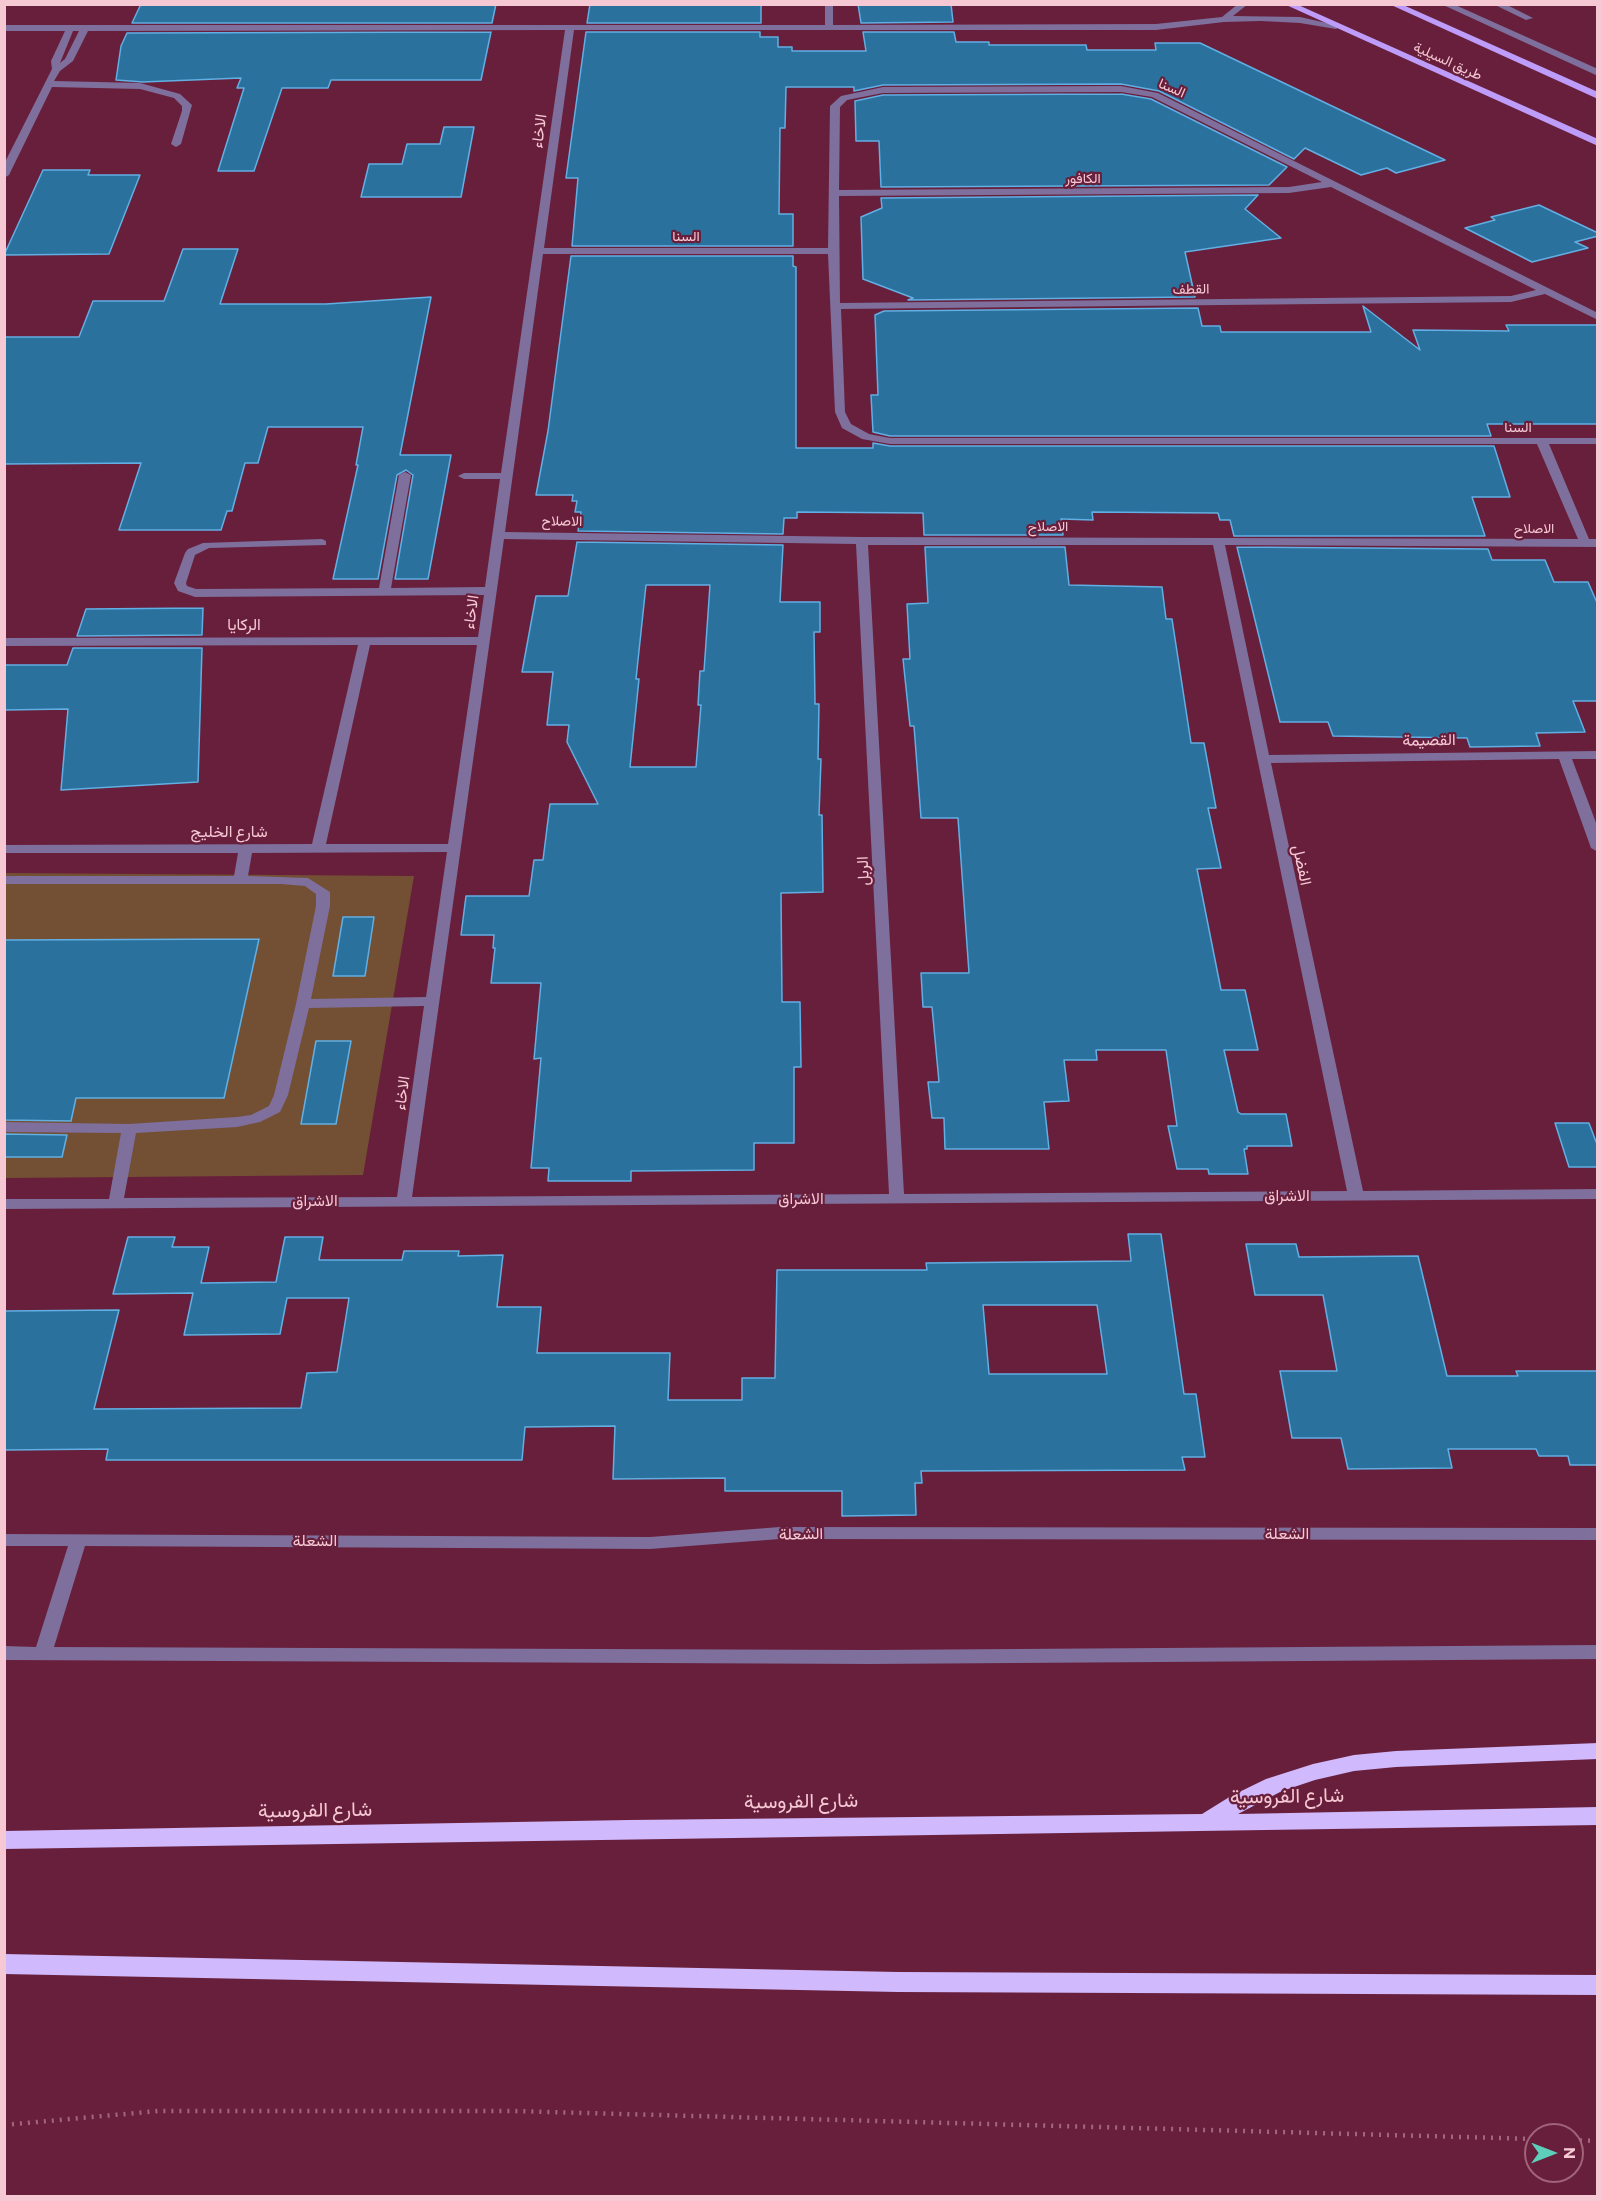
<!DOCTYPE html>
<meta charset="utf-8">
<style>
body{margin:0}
#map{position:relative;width:1602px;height:2201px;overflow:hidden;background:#681f3b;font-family:Commissioner,sans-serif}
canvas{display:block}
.frame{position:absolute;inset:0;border:6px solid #f6c8d4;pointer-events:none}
.north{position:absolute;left:1524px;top:2123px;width:60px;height:60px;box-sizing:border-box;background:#681f3b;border:2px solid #a16378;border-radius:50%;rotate:90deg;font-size:16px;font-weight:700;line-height:24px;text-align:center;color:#f6c8d4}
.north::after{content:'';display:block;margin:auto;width:21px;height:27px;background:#5cceba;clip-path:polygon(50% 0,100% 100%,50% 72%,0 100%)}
</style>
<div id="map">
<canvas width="1602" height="2201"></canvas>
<div class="frame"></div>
<div class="north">N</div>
</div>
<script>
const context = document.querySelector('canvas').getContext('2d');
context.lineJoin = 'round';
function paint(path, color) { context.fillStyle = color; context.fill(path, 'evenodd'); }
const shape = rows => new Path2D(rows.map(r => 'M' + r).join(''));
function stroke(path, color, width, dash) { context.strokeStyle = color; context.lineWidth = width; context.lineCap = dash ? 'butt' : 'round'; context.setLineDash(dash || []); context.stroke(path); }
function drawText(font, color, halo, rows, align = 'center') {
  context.font = font + ' Commissioner,Vazirmatn,sans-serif'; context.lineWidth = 4.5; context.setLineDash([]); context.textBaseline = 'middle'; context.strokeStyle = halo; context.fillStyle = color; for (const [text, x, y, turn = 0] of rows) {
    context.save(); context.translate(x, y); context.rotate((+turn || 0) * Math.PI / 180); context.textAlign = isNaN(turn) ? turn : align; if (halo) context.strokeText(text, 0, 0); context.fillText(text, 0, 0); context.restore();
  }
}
paint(shape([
 [4,873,414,876,363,1175,5,1178]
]), '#735033');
const building = shape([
 [141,4,496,4,492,23,132,23,141,4],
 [590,4,761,4,761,23,587,23,590,4],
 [858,4,951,4,953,22,861,23,858,4],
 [491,32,481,80,331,80,328,88,282,88,254,171,218,171,244,88,237,88,241,78,143,82,116,80,121,46,127,33,491,32],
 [586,32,760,32,760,37,778,37,778,47,792,47,792,51,866,51,863,32,954,32,956,42,989,42,989,45,1086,45,1087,50,1156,50,1155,43,1200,43,1445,160,1396,173,1387,168,1361,175,1305,148,1294,159,1159,91,1121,84,883,85,854,91,854,87,786,87,785,128,780,128,779,214,793,214,793,246,572,246,578,178,566,178,586,32],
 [1121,94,1151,99,1287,167,1269,185,881,187,879,141,856,141,855,101,883,95,1121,94],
 [444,127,474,127,461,197,361,197,369,164,402,164,407,144,440,144,444,127],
 [43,170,90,170,88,175,140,175,109,254,4,255,43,170],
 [1258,195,1245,209,1281,238,1185,252,1195,297,908,300,913,298,863,279,861,217,882,208,881,198,1258,195],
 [1539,205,1598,233,1598,236,1575,242,1588,248,1532,262,1465,228,1495,220,1491,217,1539,205],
 [183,249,238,249,220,304,326,304,431,297,400,455,451,455,428,579,395,579,413,475,406,470,397,475,378,579,333,579,358,465,356,465,363,427,268,427,258,463,245,463,232,511,227,511,221,530,119,530,141,463,4,464,4,337,79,337,93,301,164,301,183,249],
 [571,256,793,256,793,266,796,267,796,448,873,448,873,443,890,446,1494,446,1510,497,1472,497,1485,536,1234,536,1230,520,1220,520,1218,513,1092,512,1093,520,1061,519,1063,535,924,535,923,513,797,512,797,518,784,518,783,534,578,531,581,512,575,512,577,501,572,501,573,495,536,495,548,431,571,256],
 [1363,306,1420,350,1413,330,1509,331,1506,325,1598,325,1598,424,1487,424,1491,436,890,436,873,432,871,395,878,395,875,315,884,311,1198,308,1202,326,1220,326,1221,332,1371,332,1363,306],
 [577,542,783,545,780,602,820,602,820,632,814,632,815,704,819,704,818,759,821,759,819,815,822,815,823,892,781,893,782,1002,800,1002,801,1067,794,1067,794,1143,754,1143,754,1170,631,1171,631,1181,548,1181,549,1168,531,1168,541,1058,534,1059,541,983,491,983,495,948,493,948,494,935,461,935,466,896,529,896,534,860,543,860,550,804,598,804,567,742,569,725,547,725,553,672,522,672,536,596,568,596,577,542],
 [646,585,710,585,704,671,700,671,698,705,701,705,696,767,630,767,639,679,636,679,646,585],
 [925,547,1065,547,1069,585,1162,587,1166,619,1172,619,1191,743,1204,743,1216,808,1208,808,1221,868,1197,869,1221,990,1245,990,1258,1050,1224,1050,1238,1112,1241,1114,1286,1114,1292,1146,1247,1146,1247,1149,1244,1149,1248,1174,1209,1174,1208,1169,1177,1169,1168,1126,1177,1126,1166,1050,1096,1050,1097,1060,1064,1060,1069,1101,1044,1102,1049,1149,945,1149,944,1118,932,1118,928,1082,939,1082,932,1007,923,1007,921,973,969,973,958,818,921,818,914,726,910,726,903,659,910,659,907,604,928,603,925,547],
 [1237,547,1488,549,1492,560,1545,560,1554,582,1588,582,1598,605,1598,701,1573,701,1585,732,1536,733,1540,746,1470,747,1467,738,1333,736,1328,722,1280,722,1237,547],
 [203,608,202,635,77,636,86,609,203,608],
 [73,648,202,648,198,782,61,790,68,709,4,710,4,665,67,665,73,648],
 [343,917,374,917,365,976,333,976,343,917],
 [259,939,224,1098,76,1098,71,1121,4,1120,4,940,259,939],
 [316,1041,351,1041,336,1124,301,1124,316,1041],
 [1555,1123,1589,1123,1598,1147,1598,1167,1569,1167,1555,1123],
 [4,1134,67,1135,62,1157,4,1157,4,1134],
 [1128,1234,1161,1234,1184,1394,1196,1394,1205,1457,1182,1457,1185,1470,921,1471,922,1483,915,1483,916,1515,842,1516,842,1491,725,1491,725,1478,613,1479,615,1426,525,1427,522,1460,106,1460,108,1449,4,1450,4,1311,119,1310,94,1409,301,1408,307,1373,337,1372,349,1298,287,1298,280,1334,184,1335,193,1293,113,1294,128,1237,175,1237,172,1247,209,1247,201,1283,276,1282,285,1237,323,1237,319,1260,402,1260,404,1251,459,1251,458,1256,503,1255,497,1307,541,1307,537,1353,670,1353,668,1400,742,1400,742,1378,775,1378,777,1270,927,1270,926,1263,1131,1261,1128,1234],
 [983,1305,1097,1305,1107,1374,989,1374,983,1305],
 [1246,1244,1296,1244,1299,1257,1418,1256,1447,1376,1518,1376,1516,1371,1598,1371,1598,1465,1570,1465,1568,1456,1539,1456,1536,1449,1448,1449,1452,1468,1348,1469,1341,1438,1292,1438,1280,1371,1337,1371,1323,1295,1255,1295,1246,1244]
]);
paint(building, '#2b719d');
stroke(building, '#62afe3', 1.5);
stroke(shape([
 [4,2125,158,2111,512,2111,1536,2139],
 [1572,2140,1598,2141]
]), '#a4667b', 4.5, [2, 6]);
paint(shape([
 [825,4,833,4,833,25,1156,24,1222,17,1238,4,1248,4,1233,16,1300,17,1340,26,1336,29,1300,23,1261,21,1224,22,1156,30,574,30,544,248,828,248,830,106,841,96,883,87,1121,86,1158,93,1598,313,1598,320,1545,294,1511,302,841,309,845,412,851,424,869,434,890,438,1598,438,1598,444,1549,444,1589,539,1598,539,1598,547,1225,545,1269,755,1598,751,1598,759,1572,759,1598,828,1598,852,1591,848,1559,759,1271,763,1363,1191,1598,1189,1598,1199,4,1209,4,1199,109,1199,121,1133,4,1132,4,1122,129,1124,237,1117,251,1115,269,1106,274,1095,296,1004,316,906,316,894,305,886,281,884,4,884,4,876,234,876,238,853,4,853,4,845,312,844,358,645,4,646,4,638,478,637,484,595,195,597,178,591,174,583,185,553,188,549,203,543,322,539,326,541,326,545,209,548,195,555,186,583,187,586,196,589,379,588,399,475,405,472,411,475,391,588,485,587,500,479,464,479,458,476,464,473,501,473,565,30,88,31,73,61,60,71,54,81,140,83,180,94,192,105,181,144,176,147,171,144,182,111,182,106,174,98,140,89,52,87,9,175,4,178,4,164,52,69,51,61,65,31,4,31,4,25,825,25,825,4],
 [73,31,79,31,65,59,60,63,73,31],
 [1121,92,1152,97,1322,182,1289,187,839,190,840,107,847,100,883,93,1121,92],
 [1331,187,1536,290,1511,296,840,303,839,196,1289,193,1331,187],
 [543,254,828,254,835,412,842,428,862,439,890,444,1537,444,1578,539,862,537,505,532,543,254],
 [504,539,856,544,889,1194,412,1197,504,539],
 [868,545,1213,545,1347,1191,904,1194,868,545],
 [370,645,477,645,448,844,326,844,370,645],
 [447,852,426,997,311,999,330,906,330,892,308,878,248,876,252,853,447,852],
 [424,1006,397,1197,124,1198,136,1133,237,1127,260,1122,280,1112,288,1095,309,1008,424,1006],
 [1441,4,1453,4,1598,69,1598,76,1441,4],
 [1493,4,1505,4,1533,18,1526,20,1493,4],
 [780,1527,1598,1528,1598,1540,780,1539,650,1549,85,1546,54,1647,870,1650,1598,1645,1598,1659,870,1664,4,1660,4,1646,36,1647,68,1546,4,1546,4,1534,650,1537,780,1527]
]), '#7f6f9c');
paint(shape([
 [1284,4,1296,4,1598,139,1598,146,1284,4],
 [1389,4,1401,4,1598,92,1598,99,1389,4]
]), '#be9cf9');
paint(shape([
 [1598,1743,1598,1759,1396,1767,1354,1771,1315,1780,1282,1791,1238,1814,1598,1807,1598,1825,4,1849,4,1831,629,1820,1202,1814,1231,1796,1266,1779,1313,1764,1354,1755,1396,1751,1598,1743],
 [4,1954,898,1972,1598,1975,1598,1995,898,1992,4,1974,4,1954]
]), '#d0b9fc');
drawText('14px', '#f6c8d4', '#681f3b', [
 ["طريق السيلية",1448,61,24],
 ["السنا",1172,88,24],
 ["الكافور",1083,178],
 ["السنا",686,236],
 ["القطف",1191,289,-1],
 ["السنا",1518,427],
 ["الاصلاح",562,521,1],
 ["الاصلاح",1048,526],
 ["الاصلاح",1534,528]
]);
drawText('16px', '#f6c8d4', '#681f3b', [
 ["الاخاء",539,131,-82],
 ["الاخاء",471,612,-82],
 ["الركايا",244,625],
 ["القصيمة",1429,740,-1],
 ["شارع الخليج",229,832],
 ["الفضل",1302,865,78],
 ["الربل",863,871,-93],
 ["الاخاء",402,1093,-82],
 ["الاشراق",1287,1196],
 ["الاشراق",801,1199],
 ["الاشراق",315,1201],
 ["الشعلة",801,1534,-1],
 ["الشعلة",1287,1534],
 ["الشعلة",315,1541]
]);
drawText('20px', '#f6c8d4', '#681f3b', [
 ["شارع الفروسية",1287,1796,-1],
 ["شارع الفروسية",801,1801,-1],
 ["شارع الفروسية",315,1810,-1]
]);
</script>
